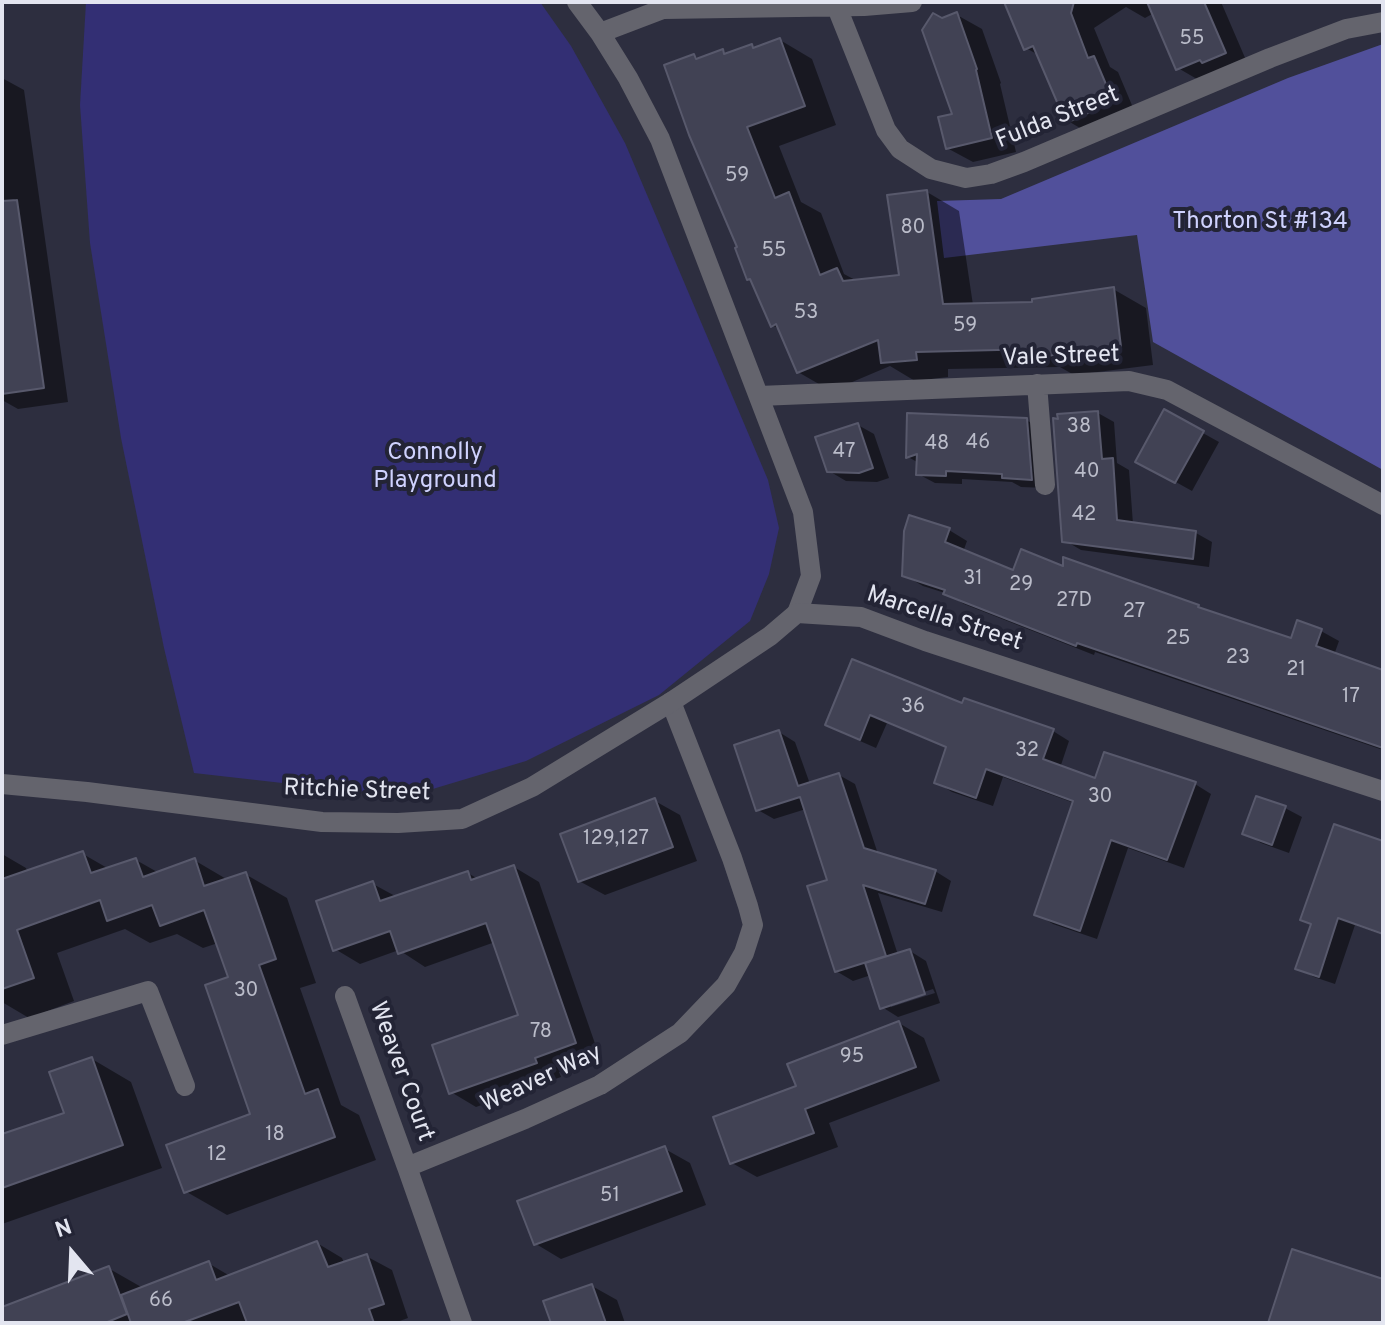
<!DOCTYPE html>
<style>
body{margin:0}
#map{position:relative;width:1385px;height:1325px;overflow:hidden;background:#2d2e3f;font-family:Overpass,sans-serif}
canvas{display:block}
.frame{position:absolute;inset:0;border:4px solid #e3e5f0;pointer-events:none}
.north{position:absolute;left:32px;top:1213px;width:80px;height:80px;-webkit-text-stroke:6px #232435;paint-order:stroke;rotate:341deg;font-size:22px;font-weight:700;line-height:32px;text-align:center;color:#e3e5f0}
.north::after{content:'';display:block;margin:auto;width:28px;height:36px;background:#e3e5f0;clip-path:polygon(50% 0,100% 100%,50% 72%,0 100%)}
</style>
<div id="map">
<canvas width="1385" height="1325"></canvas>
<div class="frame"></div>
<div class="north">N</div>
</div>
<script>
const context = document.querySelector('canvas').getContext('2d');
context.lineJoin = 'round';
function paint(path, color) { context.fillStyle = color; context.fill(path, 'evenodd'); }
const shape = rows => new Path2D(rows.map(r => 'M' + r).join(''));
function stroke(path, color, width, dash) { context.strokeStyle = color; context.lineWidth = width; context.lineCap = dash ? 'butt' : 'round'; context.setLineDash(dash || []); context.stroke(path); }
function drawText(font, color, halo, rows, align = 'center') {
  context.font = font + ' Overpass,sans-serif'; context.lineWidth = 8; context.setLineDash([]); context.textBaseline = 'middle'; context.strokeStyle = halo; context.fillStyle = color; for (const [text, x, y, turn = 0] of rows) {
    context.save(); context.translate(x, y); context.rotate((+turn || 0) * Math.PI / 180); context.textAlign = isNaN(turn) ? turn : align; if (halo) context.strokeText(text, 0, 0); context.fillText(text, 0, 0); context.restore();
  }
}
paint(shape([
 [86,2,540,2,571,46,625,143,768,480,779,528,769,574,750,621,659,695,526,761,406,797,194,773,164,648,121,438,90,243,80,105]
]), '#332f74');
paint(shape([
 [1383,44,1383,470,1153,342,1137,235,944,258,937,201,1001,199,1288,78]
]), '#51509b');
paint(shape([
 [1006,2,1221,2,1249,67,1202,82,1178,68,1154,13,1145,18,1126,7,1094,28,1110,67,1118,72,1134,110,1092,135,1068,121,1040,56,1026,48],
 [957,15,982,29,1001,83,1000,84,1016,152,973,162,947,148,954,115,923,27],
 [780,40,812,59,836,125,779,146,801,202,821,213,844,274,857,281,901,277,927,192,959,211,973,305,1035,304,1113,289,1146,308,1153,365,1074,375,1060,367,948,369,948,377,915,381,890,366,831,391,798,372,781,330,772,325,754,281,749,278,694,56,700,59,722,52,728,55,752,46,756,48],
 [2,78,24,90,68,402,18,409,2,400],
 [1165,412,1219,442,1192,491,1138,461],
 [1098,413,1114,422,1117,463,1129,470,1133,524,1196,533,1212,542,1209,567,1081,550,1064,540,1060,421],
 [1026,420,1043,429,1047,488,1021,487,1012,482,962,479,962,484,935,483,918,474,919,463,908,457],
 [858,425,874,434,889,478,877,482,846,481,829,471],
 [949,530,967,541,963,552,1014,572,1066,569,1293,641,1321,631,1339,641,1334,655,1383,672,1383,750,1095,652,1094,655,964,604,945,593,923,586,904,575],
 [853,661,963,706,1053,731,1069,741,1060,768,1096,781,1195,784,1211,794,1184,868,1128,848,1097,939,1053,924,1036,914,1074,803,1003,777,993,806,952,792,936,782,948,748,887,723,876,748,844,734,827,724],
 [779,732,795,742,810,784,839,775,855,784,878,854,935,871,951,881,942,912,878,893,898,955,910,951,926,961,940,1003,898,1017,882,1007,871,975,853,981,836,971,830,881,806,809,774,819,758,810],
 [933,989,935,993,891,1007,891,1003],
 [1257,798,1285,808,1302,817,1289,853,1261,843,1245,833],
 [655,801,680,815,697,861,605,895,579,881],
 [1383,843,1383,935,1355,925,1335,984,1314,977,1298,968,1312,925,1302,919],
 [2,854,26,868,28,873,83,854,109,869,136,860,159,873,194,860,228,880,245,874,287,898,316,983,300,988,341,1105,359,1115,376,1160,227,1215,185,1191,253,1115,230,978,218,943,203,948,177,934,150,943,125,929,57,953,74,1001,29,1018,2,1002],
 [514,867,539,882,600,1058,559,1072,561,1077,476,1107,451,1092,520,1016,495,942,425,967,399,950,360,964,335,949,373,884,397,897,468,873,478,879],
 [899,1023,924,1038,940,1081,829,1123,838,1147,757,1177,732,1163,799,1088],
 [92,1059,131,1082,162,1168,2,1224,2,1136,66,1114],
 [665,1149,690,1163,706,1205,561,1259,536,1244],
 [317,1243,342,1258,344,1263,366,1256,392,1270,408,1318,394,1323,2,1323,2,1303,4,1308,108,1268,143,1288,208,1263,230,1276],
 [592,1286,617,1300,625,1323,553,1323]
]), '#0007');
const building = shape([
 [1004,2,1074,2,1071,13,1088,58,1094,56,1111,96,1088,106,1090,112,1066,123,1033,46,1024,50,1004,2],
 [1147,2,1204,2,1226,53,1202,63,1200,60,1176,70,1147,2],
 [957,12,977,69,976,70,992,138,946,149,938,117,952,114,922,30,933,13,942,18,957,12],
 [780,38,805,106,747,127,775,198,789,192,820,275,837,268,843,281,899,275,887,195,927,190,943,304,1032,302,1032,299,1114,287,1121,347,1039,357,1038,349,916,352,917,360,881,363,878,340,797,373,776,324,771,327,750,279,747,280,735,248,737,247,689,135,664,65,694,54,696,59,723,49,724,54,752,44,753,48,780,38],
 [17,200,44,388,2,394,2,201,17,200],
 [1164,409,1204,431,1175,483,1135,462,1164,409],
 [1098,411,1102,459,1113,458,1117,520,1196,531,1193,559,1062,542,1053,418,1058,419,1057,414,1098,411],
 [907,413,1027,418,1032,480,1002,478,1002,474,946,471,946,476,916,475,917,454,906,458,907,413],
 [858,423,873,468,859,473,827,472,815,437,858,423],
 [909,515,950,528,945,542,1013,570,1021,549,1063,566,1063,557,1199,605,1198,607,1291,638,1297,620,1322,629,1316,646,1383,670,1383,748,1077,643,1076,646,943,594,945,590,902,576,904,531,909,515],
 [852,659,962,703,964,698,1054,729,1043,759,1095,778,1104,752,1196,782,1167,860,1111,840,1080,931,1034,915,1073,801,986,769,976,798,934,783,946,747,870,715,860,740,825,725,852,659],
 [779,730,798,786,839,773,864,848,936,870,925,904,863,885,886,956,835,972,807,886,827,880,800,797,756,811,734,745,779,730],
 [1256,796,1286,806,1272,845,1242,834,1256,796],
 [655,798,673,847,578,882,560,834,655,798],
 [1334,824,1383,841,1383,934,1338,918,1319,977,1295,969,1311,924,1300,920,1334,824],
 [83,851,91,873,136,858,143,877,195,858,204,886,246,872,276,959,259,965,305,1094,318,1089,335,1137,184,1193,166,1145,250,1114,205,985,228,977,204,910,160,926,152,905,107,921,100,900,17,930,34,978,2,989,2,879,83,851],
 [514,865,576,1043,535,1058,537,1063,449,1094,432,1045,518,1015,486,923,398,954,390,931,333,951,316,901,373,881,380,901,468,871,471,880,514,865],
 [910,949,925,994,880,1009,865,963,910,949],
 [899,1021,916,1067,805,1109,814,1133,730,1164,713,1117,796,1086,787,1064,899,1021],
 [92,1057,123,1145,2,1188,2,1134,64,1113,49,1072,92,1057],
 [665,1146,682,1191,534,1245,517,1201,665,1146],
 [317,1241,328,1267,367,1254,384,1304,369,1309,374,1323,247,1323,239,1302,182,1323,131,1323,121,1295,209,1261,216,1280,317,1241],
 [1292,1249,1383,1279,1383,1323,1268,1323,1292,1249],
 [109,1266,127,1314,105,1323,2,1323,2,1307,109,1266],
 [592,1284,606,1323,551,1323,543,1301,592,1284]
]);
paint(building, '#414254');
stroke(building, '#58596c', 2);
stroke(shape([
 [577,2,600,33,628,78,660,139,803,512,811,576,797,613],
 [836,5,886,130,900,149,931,169,966,178,991,174,1024,162,1270,58,1346,29,1383,22],
 [600,33,663,9,864,6,912,2],
 [1037,384,1045,485],
 [759,396,1129,381,1167,390,1383,505],
 [345,996,407,1167],
 [2,1035,148,991,185,1086],
 [462,1323,407,1167,525,1119,600,1085,680,1033,726,985,744,953,753,925,748,906,732,858,671,702]
]), '#64646d', 20);
stroke(shape([
 [2,784,87,792,322,822,398,823,462,819,532,787,671,702,770,636,797,613,861,617,925,641,1383,791]
]), '#64646d', 20);
drawText('20px', '#babcc9', null, [
 ["55",1192,40],
 ["59",737,177],
 ["80",913,229],
 ["55",774,252],
 ["53",806,314],
 ["59",965,327],
 ["38",1079,428],
 ["46",978,444],
 ["48",937,445],
 ["47",844,453],
 ["40",1087,473],
 ["42",1084,516],
 ["31",973,580],
 ["29",1021,586],
 ["27D",1074,602],
 ["27",1134,613],
 ["25",1178,640],
 ["23",1238,659],
 ["21",1296,671],
 ["17",1351,698],
 ["36",913,708],
 ["32",1027,752],
 ["30",1100,798],
 ["129,127",616,840],
 ["30",246,992],
 ["78",541,1033],
 ["95",852,1058],
 ["18",275,1136],
 ["12",217,1156],
 ["51",610,1197],
 ["66",161,1302]
]);
drawText('24px', '#e3e5f0', '#232435', [
 ["Fulda Street",1058,119,-22],
 ["Vale Street",1061,358,-2],
 ["Marcella Street",944,620,18],
 ["Ritchie Street",357,792,2],
 ["Weaver Court",400,1072,70],
 ["Weaver Way",542,1080,-25]
]);
drawText('24px', '#cfd2fe', '#232435', [
 ["Thorton St #134",1260,223],
 ["Connolly",435,454],
 ["Playground",435,482]
]);
</script>
